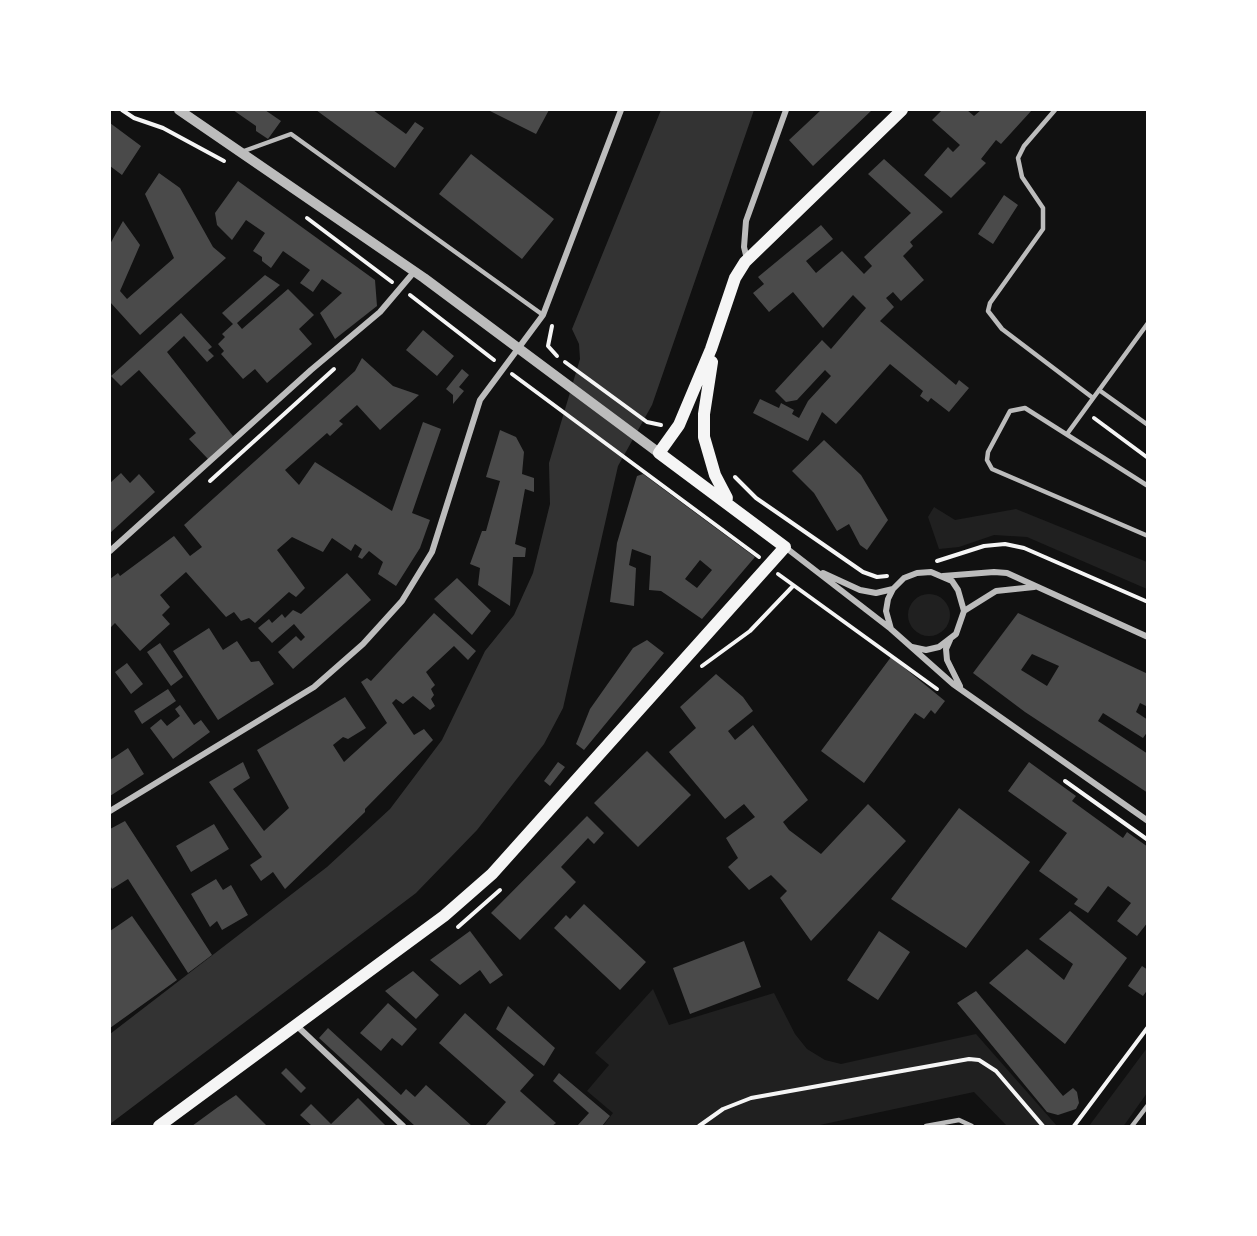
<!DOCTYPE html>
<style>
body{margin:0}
#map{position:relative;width:1257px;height:1236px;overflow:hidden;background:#111;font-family:"Sofia Sans Condensed",sans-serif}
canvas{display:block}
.frame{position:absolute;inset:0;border:111px solid #fff;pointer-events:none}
</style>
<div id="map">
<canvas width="1257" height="1236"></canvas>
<div class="frame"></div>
</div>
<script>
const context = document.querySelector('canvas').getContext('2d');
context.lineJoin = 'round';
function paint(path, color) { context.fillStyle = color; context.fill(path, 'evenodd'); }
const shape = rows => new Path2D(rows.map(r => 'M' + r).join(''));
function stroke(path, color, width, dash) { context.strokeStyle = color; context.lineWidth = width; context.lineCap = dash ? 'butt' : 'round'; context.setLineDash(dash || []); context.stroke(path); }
paint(shape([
 [934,507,955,520,1016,509,1147,562,1147,589,1027,537,994,535,959,547,939,549,928,517],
 '908 615a21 21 0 1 1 42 0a21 21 0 1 1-42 0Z',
 [653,989,669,1025,774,993,795,1034,807,1049,825,1060,841,1064,976,1034,1057,1126,1007,1126,974,1092,815,1126,603,1126,613,1113,587,1091,609,1065,595,1053],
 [1147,1048,1147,1093,1125,1124,1123,1126,1089,1126]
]), '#202020');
paint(shape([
 [661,110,754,110,652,405,618,466,563,708,544,744,477,830,416,893,110,1124,110,1034,327,867,390,809,442,740,485,651,514,615,533,573,550,504,549,463,580,359,579,344,572,329]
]), '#333');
paint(shape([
 [233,110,265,110,281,121,268,139,256,131,256,126],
 [316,110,373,110,406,134,415,122,424,128,395,168],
 [488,110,549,110,536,134],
 [821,110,872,110,813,166,789,140],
 [942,110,967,110,974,116,981,110,1032,110,1001,144,996,140,981,159,986,163,951,198,924,175,948,147,953,152,960,145,932,120],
 [110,123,141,146,122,175,110,166],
 [471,154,554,219,522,259,439,194],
 [884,159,943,212,910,242,913,246,903,256,924,280,901,301,893,292,886,298,894,307,880,321,956,385,959,380,969,388,949,412,931,398,928,402,920,396,923,391,890,364,836,424,822,412,808,441,753,413,760,399,779,408,781,403,794,410,792,414,799,418,808,401,831,376,825,370,797,400,786,402,775,391,822,340,831,349,866,308,853,295,823,328,793,292,769,312,753,293,764,284,758,277,821,225,833,239,806,261,816,273,842,251,864,274,872,266,864,257,911,213,868,174],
 [159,173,180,188,213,247,226,258,140,335,110,302,110,244,123,221,140,245,120,291,127,299,174,258,145,194],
 [238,181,375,280,377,306,335,339,320,313,342,293,322,279,313,292,300,283,310,270,283,251,271,268,262,261,262,257,253,251,265,233,246,220,232,240,217,225,215,213],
 [1004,195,1018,205,993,244,978,234],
 [265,275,280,285,237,323,242,329,288,289,314,315,299,329,312,344,267,383,255,369,243,379,221,354,224,351,218,344,225,337,222,334,233,324,222,313],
 [181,313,212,347,208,350,214,356,207,362,184,336,167,352,233,436,208,459,189,439,196,433,139,370,121,386,111,376],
 [423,330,454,356,437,376,406,350],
 [362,358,393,386,419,395,380,430,357,405,339,421,343,424,330,436,327,433,285,470,299,485,315,462,392,511,423,422,441,429,412,513,430,520,420,548,396,586,378,574,383,562,369,551,362,559,358,557,362,549,355,544,351,551,332,538,323,552,292,537,277,550,305,588,296,597,289,592,255,623,249,618,241,621,234,612,226,617,186,572,160,595,170,607,162,615,170,624,140,651,115,623,110,628,110,579,118,573,120,576,174,536,190,556,202,547,184,525,355,371],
 [462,369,469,375,459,387,464,391,453,404,453,395,446,389],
 [500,430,516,437,524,452,522,474,534,478,534,492,525,489,515,544,526,548,525,557,513,557,510,606,478,585,480,568,470,564,482,531,486,531,500,481,486,477],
 [824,440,861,475,888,520,867,550,860,545,849,524,837,531,814,493,792,471],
 [121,473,130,483,139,474,155,492,110,533,110,483],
 [643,474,755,557,702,619,661,591,649,590,651,556,632,549,629,565,636,568,634,606,610,602,617,543,637,476],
 [700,560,712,570,697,588,685,579],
 [347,573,371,600,293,669,278,652,296,636,301,641,305,637,294,624,272,643,258,628,269,619,272,623,282,614,285,618,293,610,301,614],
 [457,578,491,611,472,635,434,599],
 [434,613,476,651,468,660,454,646,426,672,435,685,431,689,434,695,431,699,435,706,430,710,413,696,403,704,396,699,392,703,414,735,424,729,433,740,365,809,365,812,285,889,273,872,261,881,250,865,262,857,209,782,243,762,250,778,233,789,264,831,289,808,257,750,345,697,366,728,348,739,343,737,333,745,344,762,387,723,361,682,367,678,371,681],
 [1018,613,1148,674,1148,707,1140,703,1136,712,1148,720,1148,731,1143,738,1103,713,1098,721,1148,754,1148,793,1025,712,973,673],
 [1032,654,1059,666,1047,686,1021,670],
 [209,628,223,650,237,641,251,662,259,661,274,684,218,720,173,651],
 [647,640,664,653,584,750,576,744,590,709,633,648],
 [160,643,183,677,171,686,147,652],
 [891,657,945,701,935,714,931,710,924,719,915,713,864,783,821,751],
 [127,663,143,684,131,694,115,672],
 [716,674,743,697,753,711,728,731,735,740,753,725,808,800,783,822,789,830,821,854,868,804,906,841,811,941,780,898,787,891,771,875,749,890,728,867,738,858,726,838,755,817,744,804,725,819,669,752,696,728,680,707],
 [168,689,176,701,142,724,134,711],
 [180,705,194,725,201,720,210,732,173,759,150,728,161,719,167,726,180,716,175,709],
 [128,748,144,774,110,796,110,760],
 [647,751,691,795,638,847,594,803],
 [558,762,565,767,550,786,544,781],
 [1029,762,1076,796,1072,801,1123,838,1127,832,1148,847,1148,922,1137,936,1117,921,1131,903,1108,886,1088,913,1074,904,1078,899,1039,871,1067,833,1008,791],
 [959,808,1030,862,966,948,891,899],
 [587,816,604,833,594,844,588,838,561,867,576,882,520,940,491,913],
 [125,821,212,955,188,973,128,879,112,889,110,885,110,829],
 [214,824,229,849,191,872,176,846],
 [216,879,223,890,231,885,248,915,222,930,217,921,210,927,191,894],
 [584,904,646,962,620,990,554,928,566,915,570,919],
 [1070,911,1127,958,1065,1044,989,983,1027,949,1064,980,1073,964,1039,939],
 [132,916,177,980,110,1028,110,931],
 [470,931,503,975,490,984,480,970,460,985,430,960],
 [879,931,910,952,878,1000,847,980],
 [744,941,761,987,690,1014,673,968],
 [1142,966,1148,970,1148,989,1143,996,1128,986],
 [413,971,439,995,416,1019,385,991],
 [976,991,1063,1096,1073,1088,1077,1092,1079,1103,1076,1109,1058,1115,1047,1112,957,1003],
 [388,1003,417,1029,402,1046,392,1038,381,1051,360,1033],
 [508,1006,555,1048,544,1066,496,1029],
 [465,1013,534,1075,520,1091,556,1123,552,1126,485,1126,506,1102,439,1043],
 [328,1028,401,1095,406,1089,415,1097,426,1085,472,1126,415,1126,319,1038],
 [286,1068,306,1088,301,1093,281,1073],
 [559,1073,610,1116,602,1126,577,1126,589,1113,553,1081],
 [236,1095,267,1126,192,1126,218,1107],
 [358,1098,386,1126,312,1126,300,1115,311,1104,331,1124]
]), '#4a4a4a');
stroke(shape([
 [122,110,134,118,163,128,224,161],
 [307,218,392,282],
 [410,295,494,360],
 [552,326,548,346,557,356],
 [565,362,647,422,661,425],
 [512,374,759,557],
 [1094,418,1148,458],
 [735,477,756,498,863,572,877,577,887,576],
 [210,481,334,369],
 [937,561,984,546,1005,544,1024,548,1148,602],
 [778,574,937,689],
 [702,666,750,631,793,586],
 [1065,781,1148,840],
 [458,927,500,890],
 [699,1126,723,1109,751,1098,969,1059,979,1060,996,1071,1043,1126],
 [1074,1126,1148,1027]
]), '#f5f5f5', 4);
stroke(shape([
 [1055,110,1024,146,1018,158,1022,177,1043,208,1043,229,990,303,988,311,1002,329,1093,398],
 [244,151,291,134,543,315],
 [1099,390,1148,425],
 [1067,434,1148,323],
 [1148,486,1025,408,1010,411,988,452,987,460,992,469,1148,536],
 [926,1126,959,1120,972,1126],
 [1132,1126,1148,1105]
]), '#bcbcbc', 4.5);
stroke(shape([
 [747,259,744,247,746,221,786,110],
 [785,547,891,629,953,684,1148,821],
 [110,551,311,370,380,312,414,272],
 [823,573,860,590,876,593,893,589],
 [943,576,994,572,1007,573,1148,637],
 [964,611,996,591,1034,587],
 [891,629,886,611,888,599,893,589,904,578,917,573,931,572,952,581,958,590,964,611,956,634,939,647,926,650,912,647],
 [950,640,946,649,947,660,960,686],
 [110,811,314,687,363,644,402,601,432,552,480,400,543,315,621,110],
 [296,1025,403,1126]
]), '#bcbcbc', 6);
stroke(shape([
 [179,110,424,278,659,453]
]), '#bcbcbc', 10);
stroke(shape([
 [712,362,704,414,704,437,715,475,727,498],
 [159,1126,444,916,492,874,785,547,659,453,679,425,711,349,735,278,745,262,902,110]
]), '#f5f5f5', 12);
</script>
